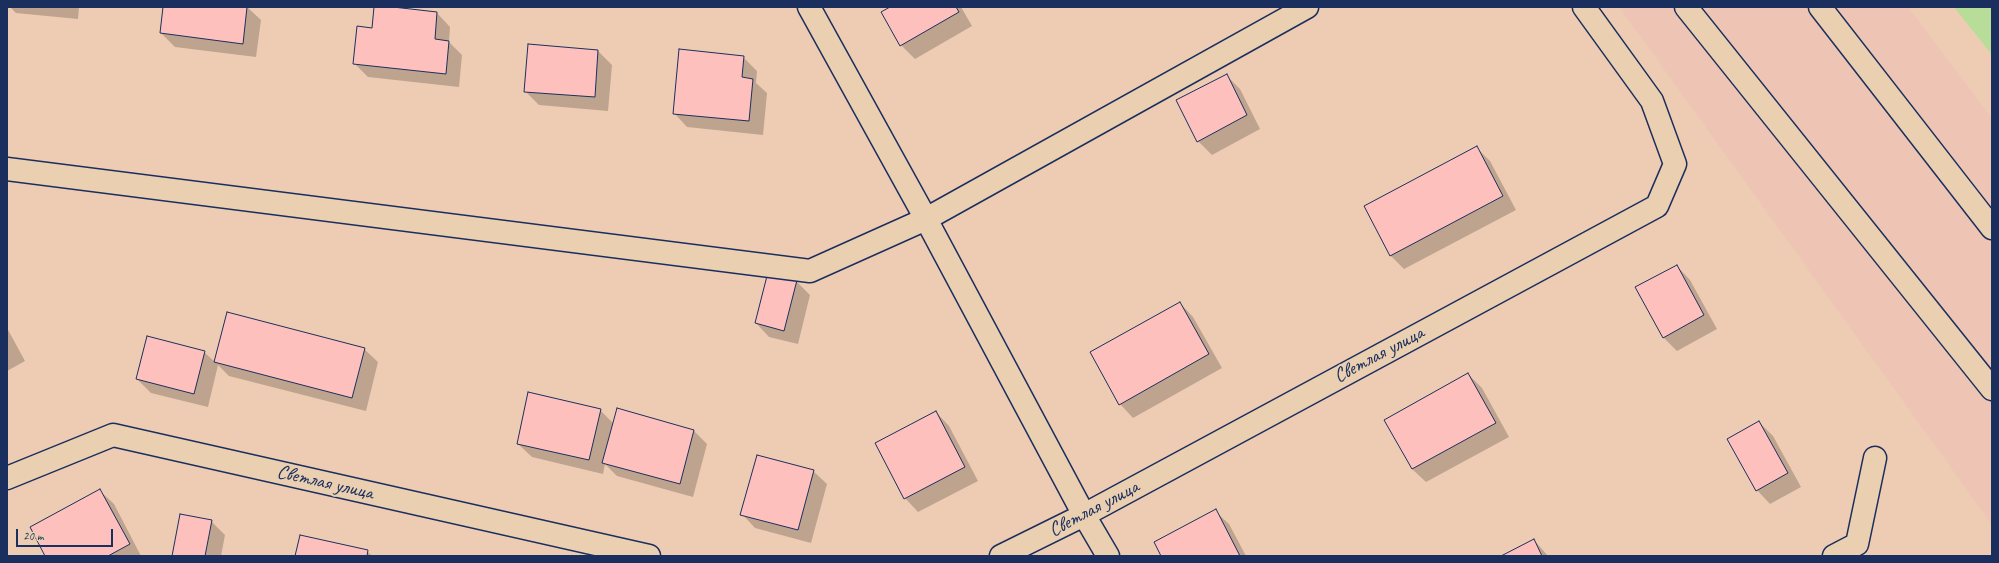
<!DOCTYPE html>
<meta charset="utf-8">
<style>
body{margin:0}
#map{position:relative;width:1999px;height:563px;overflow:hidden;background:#eeccb3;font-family:Caveat,sans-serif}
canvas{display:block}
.frame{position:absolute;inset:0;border:8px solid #1b2f5e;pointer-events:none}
.scale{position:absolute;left:16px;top:529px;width:97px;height:18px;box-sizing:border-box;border:2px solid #1b2f5e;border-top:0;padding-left:5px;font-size:12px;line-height:14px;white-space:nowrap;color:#1b2f5e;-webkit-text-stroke:3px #eacfb1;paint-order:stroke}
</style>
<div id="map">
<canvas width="1999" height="563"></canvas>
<div class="frame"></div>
<div class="scale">20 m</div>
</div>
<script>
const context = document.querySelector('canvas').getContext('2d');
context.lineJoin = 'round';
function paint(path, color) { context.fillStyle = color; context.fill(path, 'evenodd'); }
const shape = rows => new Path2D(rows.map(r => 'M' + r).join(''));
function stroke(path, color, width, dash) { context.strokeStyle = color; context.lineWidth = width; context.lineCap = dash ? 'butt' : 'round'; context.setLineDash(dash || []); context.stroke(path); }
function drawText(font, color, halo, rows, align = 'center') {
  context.font = font + ' Caveat,sans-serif'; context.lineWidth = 4; context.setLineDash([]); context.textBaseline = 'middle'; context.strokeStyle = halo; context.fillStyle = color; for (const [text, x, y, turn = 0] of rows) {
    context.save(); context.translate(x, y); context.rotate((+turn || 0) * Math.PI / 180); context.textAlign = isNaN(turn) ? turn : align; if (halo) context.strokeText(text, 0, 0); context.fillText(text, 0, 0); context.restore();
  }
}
paint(shape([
 [1619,7,1908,7,1992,118,1992,525]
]), '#eec5b4');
paint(shape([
 [1954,7,1992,7,1992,55]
]), '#b7dd99');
paint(shape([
 [10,7,79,7,78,19,16,13],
 [164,7,247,7,261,20,256,57,175,47,161,33],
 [375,7,437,13,450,27,449,42,462,55,459,87,368,77,354,63,372,29],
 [892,7,961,7,972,26,915,59,901,45],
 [529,45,598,51,612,65,608,111,539,105,525,91],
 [743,57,757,71,756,83,767,93,763,135,687,127,674,113],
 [1226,75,1240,89,1260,129,1212,155,1198,141],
 [1477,148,1490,161,1516,210,1404,269,1390,255],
 [1677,266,1690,280,1717,329,1677,351,1663,337],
 [796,281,810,295,798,344,769,337,756,323],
 [1180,303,1193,317,1222,368,1133,418,1120,404],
 [7,328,25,361,7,371],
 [364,349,378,362,366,411,229,376,218,365,208,407,151,393,137,379,204,352,215,362],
 [1468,374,1482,388,1509,437,1426,482,1412,469,1386,420],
 [600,410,614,424,694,431,707,444,693,497,617,476,605,464,603,474,532,457,518,444],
 [936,412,949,426,978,481,918,512,905,498],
 [1759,422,1773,436,1801,487,1770,504,1757,490],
 [813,471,827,484,811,543,755,528,742,514],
 [100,491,114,504,141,556,46,556],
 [1215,511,1229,524,1246,556,1162,556],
 [211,521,225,535,221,556,173,556],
 [1534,540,1548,556,1503,556],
 [367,551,372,556,296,556]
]), '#0003');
const building = shape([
 [163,7,247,7,243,44,160,33,163,7],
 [374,7,393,7,437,12,435,39,449,41,446,74,353,64,357,26,372,28,374,7],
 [890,7,956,7,959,12,900,46,881,12,890,7],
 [528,44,598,50,595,97,524,92,528,44],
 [679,49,744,56,742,77,753,79,749,121,673,114,679,49],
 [1227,74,1247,115,1197,142,1176,100,1227,74],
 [1477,146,1503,196,1390,256,1364,206,1477,146],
 [1677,265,1704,315,1663,338,1635,287,1677,265],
 [768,272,797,280,784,331,755,323,768,272],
 [1180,302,1209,354,1119,405,1090,352,1180,302],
 [227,312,365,348,352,398,214,362,227,312],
 [147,336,205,351,194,394,136,379,147,336],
 [1468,373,1496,423,1412,469,1384,420,1468,373],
 [528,392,601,409,589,460,517,444,528,392],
 [617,408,694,430,680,484,602,463,617,408],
 [936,411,965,467,904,499,875,443,936,411],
 [1759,421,1788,473,1756,491,1727,439,1759,421],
 [757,455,814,470,798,530,740,515,757,455],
 [100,489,130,544,108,556,45,556,30,527,100,489],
 [1216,509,1240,556,1161,556,1154,542,1216,509],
 [180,514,212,520,205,556,172,556,180,514],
 [300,535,368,550,367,556,295,556,300,535],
 [1534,539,1542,556,1501,556,1534,539]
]);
paint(building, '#fdc0bc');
stroke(building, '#1b2f5e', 1);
const minor = shape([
 [809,7,926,219,1084,515,1108,556],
 [1686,7,1992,389],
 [1820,7,1992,228],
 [7,169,810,271,926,219,1307,7],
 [7,478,113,435,649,556],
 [1001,556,1084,515,1657,206,1675,164,1652,101,1584,7],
 [1834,556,1857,544,1875,458]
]);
stroke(minor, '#1b2f5e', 25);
stroke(minor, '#eacfb1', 22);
drawText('20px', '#1b2f5e', '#eacfb1', [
 ["Светлая улица",1379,355,-28],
 ["Светлая улица",325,483,13],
 ["Светлая улица",1094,509,-28]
]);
</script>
